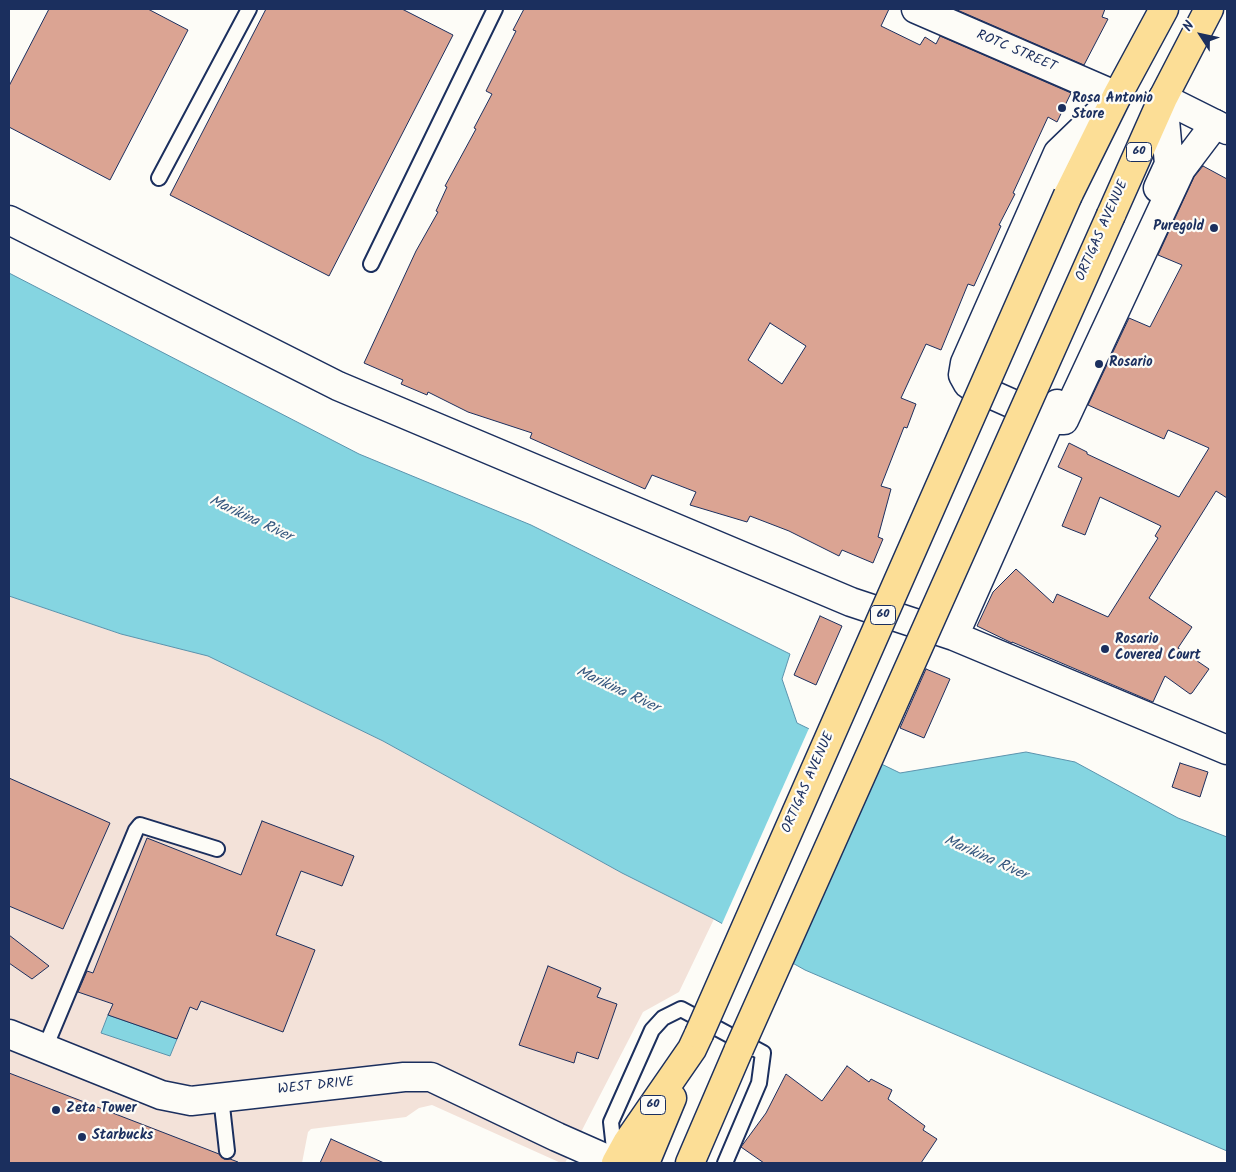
<!DOCTYPE html>
<style>
body{margin:0}
#map{position:relative;width:1236px;height:1172px;overflow:hidden;background:#fdfcf7;font-family:Kalam,sans-serif}
canvas{display:block}
.frame{position:absolute;inset:0;border:10px solid #1b2f5e;pointer-events:none}
.north{position:absolute;left:1176px;top:10px;width:50px;height:50px;-webkit-text-stroke:4px #fdfcf7;paint-order:stroke;rotate:305deg;font-size:14px;font-weight:700;line-height:20px;text-align:center;color:#1b2f5e}
.north::after{content:'';display:block;margin:auto;width:18px;height:22px;background:#1b2f5e;clip-path:polygon(50% 0,100% 100%,50% 72%,0 100%)}
</style>
<div id="map">
<canvas width="1236" height="1172"></canvas>
<div class="frame"></div>
<div class="north">N</div>
</div>
<script>
const context = document.querySelector('canvas').getContext('2d');
context.lineJoin = 'round';
function paint(path, color) { context.fillStyle = color; context.fill(path, 'evenodd'); }
const shape = rows => new Path2D(rows.map(r => 'M' + r).join(''));
function stroke(path, color, width, dash) { context.strokeStyle = color; context.lineWidth = width; context.lineCap = dash ? 'butt' : 'round'; context.setLineDash(dash || []); context.stroke(path); }
function drawText(font, color, halo, rows, align = 'center') {
  context.font = font + ' Kalam,sans-serif'; context.lineWidth = 4.5; context.setLineDash([]); context.textBaseline = 'middle'; context.strokeStyle = halo; context.fillStyle = color; for (const [text, x, y, turn = 0] of rows) {
    context.save(); context.translate(x, y); context.rotate((+turn || 0) * Math.PI / 180); context.textAlign = isNaN(turn) ? turn : align; if (halo) context.strokeText(text, 0, 0); context.fillText(text, 0, 0); context.restore();
  }
}
paint(shape([
 [9,596,121,634,208,655,383,741,622,873,714,919,679,992,643,1012,565,1163,561,1163,432,1105,419,1108,406,1117,311,1129,308,1132,302,1163,9,1163]
]), '#f3e2d9');
const water = shape([
 [9,273,359,454,531,525,790,654,782,679,797,723,900,773,1026,752,1075,762,1178,818,1227,837,1227,1151,805,970,714,919,622,873,383,741,208,656,121,634,9,596,9,273],
 [108,1015,177,1039,170,1056,101,1033,108,1015]
]);
paint(water, '#85d5e1');
stroke(water, '#5b93ad', 1);
paint(shape([
 [810,726,882,761,792,965,721,926]
]), '#fdfcf7');
const building = shape([
 [49,9,148,9,188,30,110,180,9,127,9,86,49,9],
 [266,9,402,9,453,35,329,276,170,195,266,9],
 [524,9,889,9,881,26,920,45,925,37,936,44,940,36,1071,93,1057,122,1048,117,1013,193,1015,194,999,225,1001,226,974,286,968,284,941,350,926,344,901,398,916,404,907,428,904,427,881,486,891,489,878,537,883,539,873,563,842,550,839,556,789,531,750,516,747,522,690,505,696,492,652,475,645,489,530,438,532,433,468,412,428,392,427,395,401,384,403,380,364,363,416,251,438,212,436,211,447,187,445,186,476,129,474,128,492,94,486,91,516,31,513,30,524,9],
 [770,323,806,346,782,384,748,360,770,323],
 [955,9,1105,9,1102,17,1108,19,1084,65,955,9],
 [1203,166,1227,179,1227,498,1216,491,1149,598,1192,627,1178,648,1209,669,1192,693,1190,694,1165,676,1153,702,1012,642,1012,643,977,626,993,592,1016,569,1053,603,1057,594,1108,617,1158,538,1155,536,1161,526,1100,497,1085,535,1062,526,1082,478,1058,467,1069,443,1087,452,1087,454,1179,497,1209,448,1168,430,1164,439,1088,405,1129,318,1150,327,1182,265,1158,255,1194,177,1203,166],
 [820,616,842,626,816,685,794,675,820,616],
 [926,669,950,679,924,738,900,728,926,669],
 [1180,763,1208,772,1200,797,1172,787,1180,763],
 [9,778,110,823,63,929,9,906,9,778],
 [262,821,354,856,342,886,301,871,276,935,315,950,283,1032,201,1001,197,1010,190,1007,177,1039,108,1015,113,1004,78,992,87,971,93,973,147,838,241,875,262,821],
 [9,935,49,966,32,979,9,963,9,935],
 [548,966,601,988,597,997,617,1004,598,1059,577,1052,574,1063,519,1045,548,966],
 [847,1066,869,1082,871,1079,892,1090,888,1099,925,1126,923,1130,937,1139,921,1163,764,1163,741,1147,766,1113,786,1074,822,1101,847,1066],
 [9,1073,219,1154,224,1159,230,1159,238,1162,237,1163,9,1163,9,1073],
 [331,1139,384,1163,320,1163,331,1139]
]);
paint(building, '#dba493');
stroke(building, '#1b2f5e', 1);
const service = shape([
 [159,178,249,9],
 [371,264,495,9],
 [45,1048,136,830,140,825,217,849],
 [221,1097,227,1151],
 [615,1158,611,1122,652,1030,663,1018,681,1009,763,1053,759,1083,725,1163]
]);
const minor = shape([
 [916,9,1117,96,1058,153,965,363,963,375,968,384,1049,420,1064,420,1181,169,1215,124],
 [1158,188,1169,164,1163,98],
 [9,220,338,386,851,602,954,636,1227,750],
 [954,636,1057,404],
 [9,1034,161,1095,191,1101,404,1077,431,1077,557,1137,616,1163]
]);
const secondary = shape([
 [1163,98,1227,130]
]);
const primary = shape([
 [1068,195,1117,96,1164,9],
 [1111,215,1163,98,1209,9],
 [616,1163,627,1143,692,1049,699,1034],
 [645,1163,672,1098],
 [690,1163,739,1049]
]);
stroke(service, '#1b2f5e', 18);
stroke(minor, '#1b2f5e', 31);
stroke(secondary, '#1b2f5e', 31);
stroke(primary, '#1b2f5e', 31);
stroke(service, '#fdfcf7', 14);
stroke(minor, '#fdfcf7', 28);
stroke(secondary, '#fdfcf7', 28);
stroke(primary, '#fcde96', 28);
const primaryBridge = shape([
 [699,1034,1068,195],
 [739,1049,1111,215]
]);
stroke(primaryBridge, '#1b2f5e', 31, []);
stroke(primaryBridge, '#fcde96', 28);
for (const [x, y, r, color] of [
 [1062,108,5,"#1b2f5e"],
 [1214,228,5,"#1b2f5e"],
 [1099,364,5,"#1b2f5e"],
 [1105,649,5,"#1b2f5e"],
 [56,1110,5,"#1b2f5e"],
 [82,1137,5,"#1b2f5e"]
]) { const dot = new Path2D(); dot.arc(x, y, r, 0, 2 * Math.PI); context.fillStyle = color; context.fill(dot); stroke(dot, '#fdfcf7', 2); }
for (const [x, y, w] of [
 [1139,152,25],
 [883,615,25],
 [653,1105,25]
]) { const box = new Path2D(); box.roundRect(x - w / 2, y - 9.5, w, 19, 4); context.fillStyle = '#fdfcf7'; context.fill(box); stroke(box, '#1b2f5e', 1); }
drawText('bold 12px', '#1b2f5e', null, [
 ["60",1139,152],
 ["60",883,615],
 ["60",653,1105]
]);
drawText('14px', '#1b2f5e', '#fdfcf7', [
 ["ROTC STREET",1016,52,23],
 ["ORTIGAS AVENUE",1103,231,-66],
 ["ORTIGAS AVENUE",809,783,-66],
 ["WEST DRIVE",316,1087,-6]
]);
drawText('bold 14px', '#1b2f5e', '#fdfcf7', [
 ["Rosa Antonio",1072,100],
 ["Store",1072,116],
 ["Puregold",1204,228,"right"],
 ["Rosario",1109,364],
 ["Rosario",1115,641],
 ["Covered Court",1115,657],
 ["Zeta Tower",66,1110],
 ["Starbucks",92,1137]
], 'left');
drawText('italic 15px', '#36587f', '#fdfcf7', [
 ["Marikina River",250,520,25],
 ["Marikina River",617,691,25],
 ["Marikina River",985,859,24]
]);
</script>
